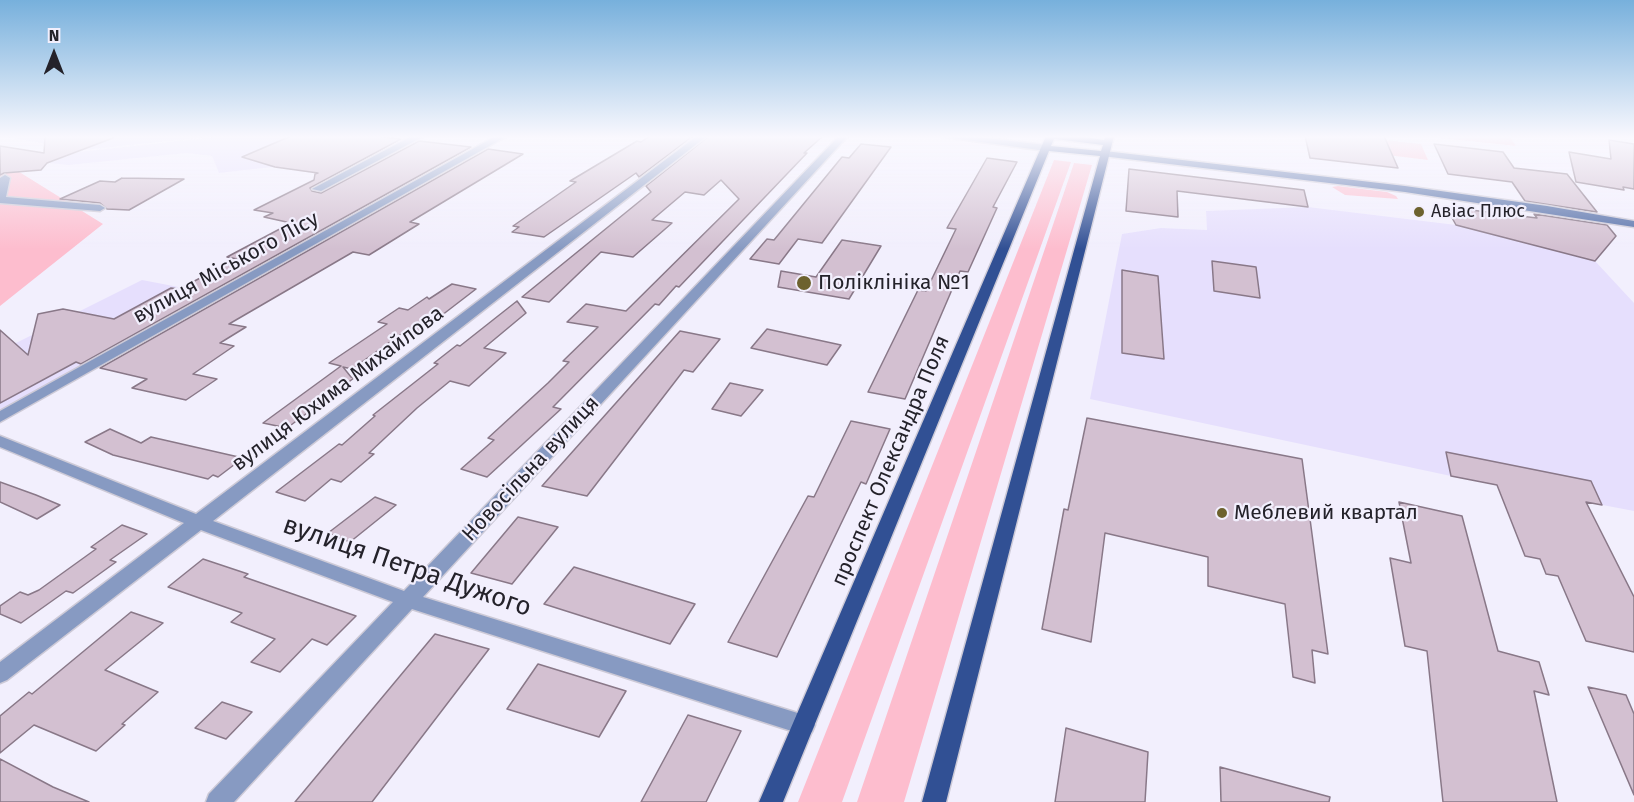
<!DOCTYPE html>
<meta charset="utf-8">
<style>
body{margin:0}
#map{position:relative;width:1634px;height:802px;overflow:hidden;background:#f2effd;font-family:"Fira Sans",sans-serif}
canvas{display:block}
.north{position:absolute;left:24px;top:24px;width:60px;height:60px;-webkit-text-stroke:4px #f2effd;paint-order:stroke;rotate:0deg;font-size:16px;font-weight:700;line-height:24px;text-align:center;color:#24222a}
.north::after{content:'';display:block;margin:auto;width:21px;height:27px;background:#24222a;clip-path:polygon(50% 0,100% 100%,50% 72%,0 100%)}
</style>
<div id="map">
<canvas width="1634" height="802"></canvas>
<div class="north">N</div>
</div>
<script>
const context = document.querySelector('canvas').getContext('2d');
context.lineJoin = 'round';
function paint(path, color) { context.fillStyle = color; context.fill(path, 'evenodd'); }
const shape = rows => new Path2D(rows.map(r => 'M' + r).join(''));
function stroke(path, color, width, dash) { context.strokeStyle = color; context.lineWidth = width; context.lineCap = dash ? 'butt' : 'round'; context.setLineDash(dash || []); context.stroke(path); }
function drawText(font, color, halo, rows, align = 'center') {
  context.font = font + ' "Fira Sans",sans-serif'; context.lineWidth = 4.5; context.setLineDash([]); context.textBaseline = 'middle'; context.strokeStyle = halo; context.fillStyle = color; for (const [text, x, y, turn = 0] of rows) {
    context.save(); context.translate(x, y); context.rotate((+turn || 0) * Math.PI / 180); context.textAlign = isNaN(turn) ? turn : align; if (halo) context.strokeText(text, 0, 0); context.fillText(text, 0, 0); context.restore();
  }
}
paint(shape([
 [0,136,218,136,83,150],
 [224,136,338,136,272,167,219,173,212,156,187,153,69,165,49,163,78,152],
 [1308,207,1456,225,1595,261,1634,303,1634,511,1451,476,1090,399,1122,234,1161,228,1207,230,1206,211],
 [142,280,215,294,0,411,0,351]
]), '#e6dffd');
paint(shape([
 [1348,136,1421,144,1428,160,1330,148],
 [1431,136,1509,136,1516,146,1432,137],
 [0,160,103,224,0,306],
 [1054,160,1071,162,842,802,798,802],
 [1074,163,1092,165,904,802,857,802],
 [1338,186,1387,192,1396,196,1398,199,1345,195,1332,187]
]), '#fdbdce');
const building = shape([
 [45,136,112,136,113,138,47,163,41,170,4,173,0,175,0,146,44,153,45,136],
 [291,136,375,136,401,139,310,188,312,191,321,193,419,141,471,147,81,364,76,362,0,403,0,330,28,355,38,314,63,309,114,319,171,288,179,289,237,259,227,257,291,223,264,217,273,213,254,210,314,180,315,174,318,173,275,167,242,157,291,136],
 [650,136,693,136,639,177,636,173,544,237,512,232,519,227,513,226,576,182,570,181,637,141,641,142,650,136],
 [709,136,823,136,804,153,807,153,679,287,676,286,659,305,655,304,553,407,561,409,487,477,461,469,494,440,488,438,548,383,569,362,563,361,598,327,567,322,586,304,626,311,739,199,721,180,704,195,685,192,652,220,672,223,633,257,601,252,549,302,522,297,651,192,646,186,709,136],
 [1305,136,1384,136,1398,168,1310,158,1305,136],
 [1609,140,1634,144,1634,189,1623,187,1624,190,1576,182,1569,152,1611,159,1609,140],
 [861,144,891,147,822,243,798,239,779,264,750,259,767,239,774,240,842,157,849,158,861,144],
 [1434,144,1503,152,1514,168,1567,174,1597,212,1525,201,1512,182,1448,174,1434,144],
 [488,149,523,154,410,222,419,224,369,255,353,252,229,324,246,327,220,343,234,346,193,374,217,379,186,400,132,388,147,379,100,368,488,149],
 [987,158,1017,162,993,207,997,208,968,272,960,271,905,399,868,392,918,290,926,291,956,229,947,228,987,158],
 [1129,169,1304,190,1308,207,1177,191,1178,217,1126,211,1129,169],
 [122,178,184,179,129,210,107,209,100,203,60,199,100,181,115,182,122,178],
 [1446,207,1537,218,1534,214,1607,225,1616,236,1595,261,1456,225,1446,207],
 [842,240,881,246,849,299,778,287,781,271,816,277,842,240],
 [1212,261,1256,267,1260,298,1214,291,1212,261],
 [1122,270,1158,276,1164,359,1122,353,1122,270],
 [452,284,476,289,420,332,408,329,352,369,343,367,351,377,354,378,287,428,263,423,341,366,329,363,387,324,378,322,399,308,408,310,427,297,429,299,452,284],
 [517,301,526,313,484,348,506,353,469,386,450,381,417,408,369,453,374,454,341,482,331,479,305,501,276,492,339,444,342,445,375,416,373,415,438,364,434,363,457,345,460,346,517,301],
 [767,329,841,345,827,365,751,348,767,329],
 [680,331,720,339,693,372,684,370,587,496,542,486,680,331],
 [730,383,763,390,741,416,712,409,730,383],
 [1087,418,1302,459,1328,654,1312,650,1315,683,1293,677,1285,604,1208,586,1208,557,1105,533,1091,642,1042,629,1064,509,1068,510,1087,418],
 [851,421,890,429,866,484,861,482,777,657,728,642,808,496,814,497,851,421],
 [110,429,141,443,151,437,243,458,218,477,213,475,208,479,113,455,85,442,110,429],
 [1446,452,1591,481,1602,505,1586,502,1634,597,1634,652,1586,641,1558,576,1546,574,1540,559,1525,556,1497,485,1451,476,1446,452],
 [0,482,36,495,60,505,37,519,0,502,0,482],
 [375,497,396,505,350,542,328,533,375,497],
 [1399,502,1462,516,1498,651,1539,662,1549,695,1534,691,1557,802,1443,802,1427,651,1405,646,1390,558,1411,563,1399,502],
 [518,517,558,527,512,584,471,573,518,517],
 [122,525,147,534,110,560,116,562,73,593,66,591,21,623,0,614,0,606,20,592,28,595,39,590,96,549,91,547,122,525],
 [203,559,248,574,244,577,356,616,327,645,312,639,280,672,251,662,275,639,231,622,242,613,168,587,203,559],
 [574,567,695,604,670,644,544,604,574,567],
 [131,612,163,623,105,670,158,692,122,724,125,725,96,751,34,725,0,753,0,716,29,692,32,694,131,612],
 [435,634,489,649,372,802,295,802,435,634],
 [538,664,626,691,599,737,507,709,538,664],
 [1588,687,1626,695,1634,714,1634,795,1588,687],
 [222,702,252,712,226,739,195,728,222,702],
 [688,715,741,731,706,802,641,802,688,715],
 [1066,728,1148,752,1145,802,1055,802,1066,728],
 [0,759,53,787,89,802,0,802,0,759],
 [1220,767,1330,797,1329,802,1221,802,1220,767]
]);
paint(building, '#d3c0d1');
stroke(building, '#897888', 1.5);
const street = shape([
 [412,136,424,136,321,191,312,189,412,136],
 [496,136,507,136,0,422,0,411,496,136],
 [697,136,707,136,213,521,404,591,839,136,848,136,423,597,804,715,812,718,815,725,812,732,804,735,412,609,234,802,206,802,209,794,393,602,201,530,7,680,0,683,0,662,184,523,0,447,0,436,196,514,697,136],
 [937,136,968,136,1046,145,1051,148,1046,151,937,136],
 [5,175,10,178,6,197,100,205,105,208,100,211,0,203,0,178,5,175]
]);
const secondary = shape([
 [1105,151,1405,186,1547,206,1634,221,1634,227,1405,192,1102,156,1102,152,1105,151]
]);
const primary = shape([
 [1046,136,1078,136,1104,140,1105,136,1114,136,946,802,922,802,1100,156,1049,151,783,802,759,802,1046,136],
 [1054,139,1055,139,1103,145,1101,151,1051,146,1054,139]
]);
stroke(street, '#cdcad7', 3);
stroke(secondary, '#cdcad7', 3);
stroke(primary, '#cdcad7', 3);
paint(street, '#879ac2');
paint(secondary, '#556fa8');
paint(primary, '#315094');
const sky = context.createLinearGradient(0, 0, 0, 249);
sky.addColorStop(0, '#77b0dc');
sky.addColorStop(0.55, '#f9f8fe');
sky.addColorStop(1, '#f9f8fe00');
context.fillStyle = sky;
context.fillRect(0, 0, 1634, 249);
for (const [x, y, r, color] of [
 [1419,212,6,"#6d622e"],
 [804,283,8,"#6d622e"],
 [1222,513,6,"#6d622e"]
]) { const dot = new Path2D(); dot.arc(x, y, r, 0, 2 * Math.PI); context.fillStyle = color; context.fill(dot); stroke(dot, '#f2effd', 2); }
drawText('18px', '#24222a', '#f2effd', [
 ["Авіас Плюс",1431,212]
], 'left');
drawText('21px', '#24222a', '#f2effd', [
 ["вулиця Міського Лісу",226,268,-29],
 ["вулиця Юхима Михайлова",338,389,-37],
 ["проспект Олександра Поля",891,461,-67],
 ["Новосільна вулиця",531,469,-47]
]);
drawText('21px', '#24222a', '#f2effd', [
 ["Поліклініка №1",818,283],
 ["Меблевий квартал",1234,513]
], 'left');
drawText('26px', '#24222a', '#f2effd', [
 ["вулиця Петра Дужого",407,567,19]
]);
</script>
